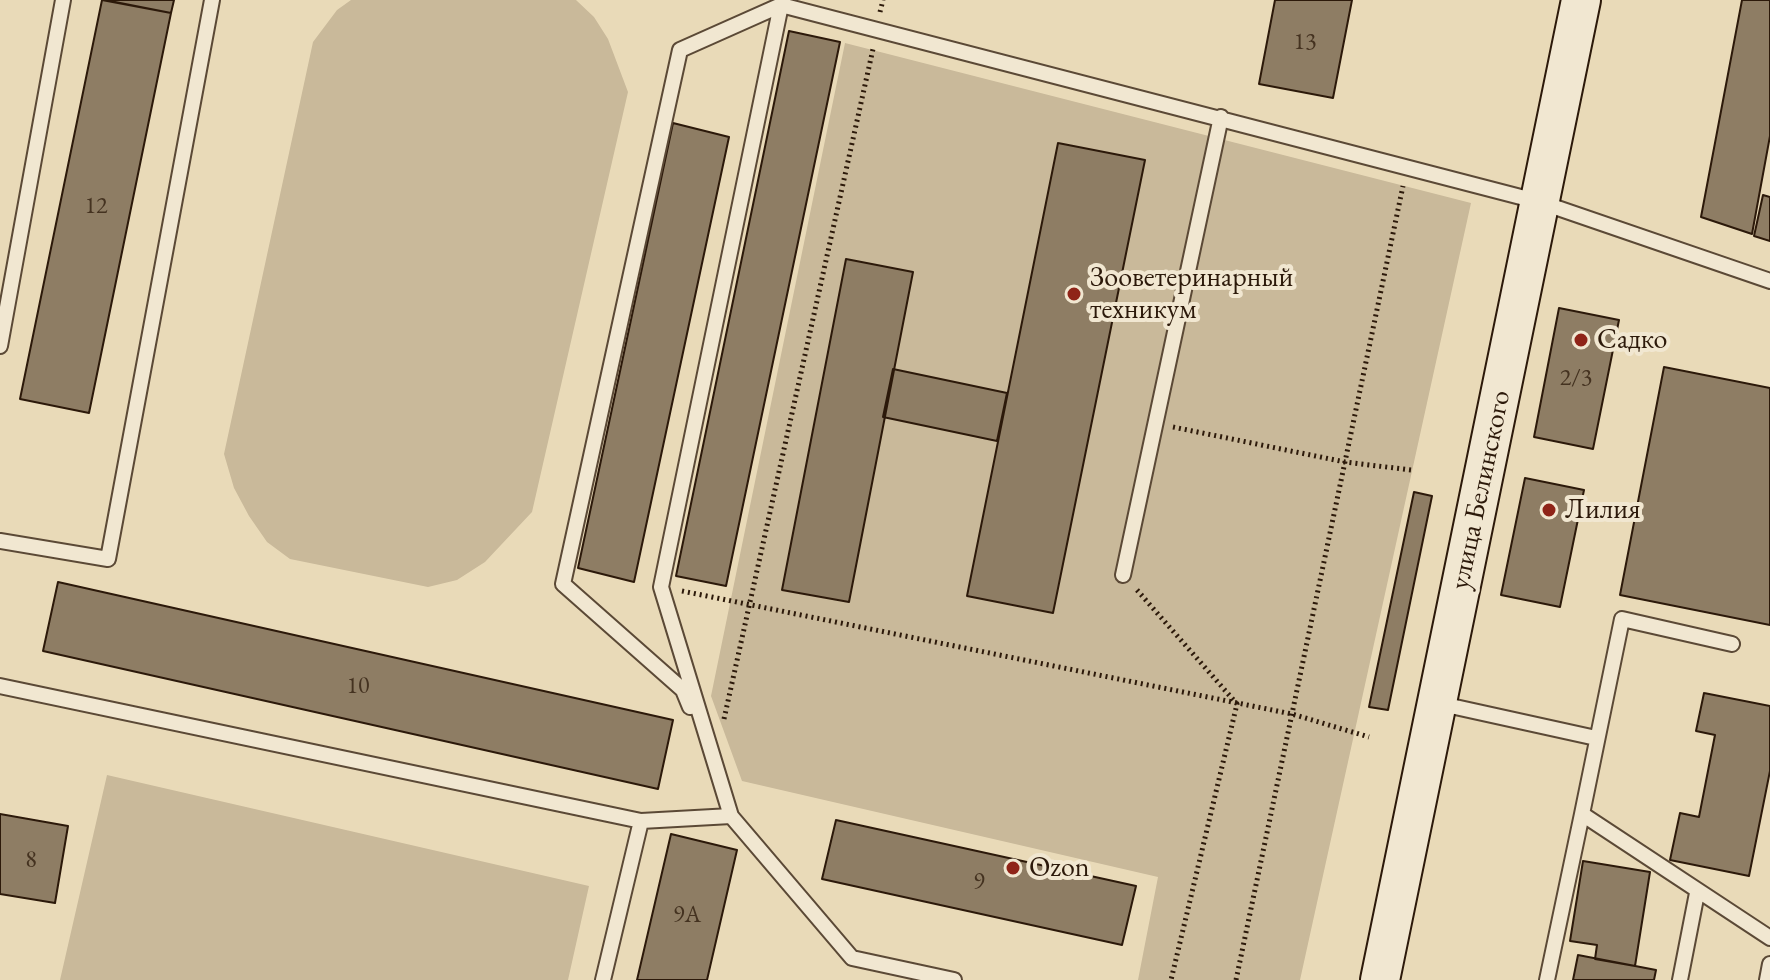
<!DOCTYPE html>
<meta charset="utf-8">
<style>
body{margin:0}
canvas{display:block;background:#e9dab8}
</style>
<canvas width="1770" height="980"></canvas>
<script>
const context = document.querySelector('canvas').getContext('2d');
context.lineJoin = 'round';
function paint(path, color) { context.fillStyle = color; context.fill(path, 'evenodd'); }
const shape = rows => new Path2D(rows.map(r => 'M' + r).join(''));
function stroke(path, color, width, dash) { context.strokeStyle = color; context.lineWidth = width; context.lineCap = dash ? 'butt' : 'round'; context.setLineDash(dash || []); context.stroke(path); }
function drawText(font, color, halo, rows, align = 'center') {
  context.font = font + ' "EB Garamond",serif'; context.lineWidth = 8; context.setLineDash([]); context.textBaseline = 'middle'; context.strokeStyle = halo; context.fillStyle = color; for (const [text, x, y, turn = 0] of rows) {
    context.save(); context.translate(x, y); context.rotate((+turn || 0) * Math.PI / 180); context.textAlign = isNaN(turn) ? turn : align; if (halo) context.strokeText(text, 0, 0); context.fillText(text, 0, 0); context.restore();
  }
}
paint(shape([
 [351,0,576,0,594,17,608,39,628,92,532,512,485,562,457,580,428,587,290,559,267,542,249,516,234,488,224,454,313,42,337,10],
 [845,43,1471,203,1300,980,1138,980,1158,877,742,781,711,696],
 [107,775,589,886,568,980,60,980]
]), '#c9b99a');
const building = shape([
 [102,0,171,13,89,413,20,399,102,0],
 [105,0,174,0,171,13,105,0],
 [1275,0,1352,0,1333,98,1259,84,1275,0],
 [1742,0,1770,0,1770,136,1752,234,1701,217,1742,0],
 [789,31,840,42,726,586,676,576,789,31],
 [673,123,729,137,634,582,578,568,673,123],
 [1058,143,1145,160,1053,613,967,596,1058,143],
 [1763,195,1770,197,1770,241,1754,236,1763,195],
 [846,259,913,272,849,602,782,590,846,259],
 [1559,308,1619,320,1593,449,1534,437,1559,308],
 [1664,367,1770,388,1770,625,1620,595,1664,367],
 [893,369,1007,393,997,441,883,417,893,369],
 [1525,478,1584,490,1560,607,1501,595,1525,478],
 [1414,492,1432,496,1388,710,1369,707,1414,492],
 [58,582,673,720,658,789,43,651,58,582],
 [1704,693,1770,706,1770,771,1749,876,1670,860,1680,813,1699,817,1715,735,1696,731,1704,693],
 [0,814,68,826,55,903,0,894,0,814],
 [836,820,1136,886,1122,945,822,879,836,820],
 [671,834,737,850,707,980,637,980,671,834],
 [1583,861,1650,872,1635,966,1595,959,1597,945,1570,941,1583,861],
 [1578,955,1656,970,1654,980,1573,980,1578,955]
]);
paint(building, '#8e7d64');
stroke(building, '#2c190a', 2);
const lane = shape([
 [0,346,63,0],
 [0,541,108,559,212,0],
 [1123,575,1221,117],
 [1732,644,1622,619,1582,814,1770,938],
 [0,686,641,821,731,816,852,958,954,980],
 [1437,703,1596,738],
 [690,707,683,690,563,584,680,50,781,5],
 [731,816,661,587,781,5,1540,202,1770,281],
 [603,980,641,821],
 [1547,980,1582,814],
 [1680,980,1697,893],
 [1767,980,1770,964]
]);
const secondary = shape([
 [1380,980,1581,0]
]);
stroke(lane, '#5b4936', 18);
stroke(secondary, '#2c190a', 42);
stroke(shape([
 [880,12,883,0],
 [1173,427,1345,462,1411,470],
 [1137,590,1237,704,1171,980],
 [682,591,1292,714,1369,737],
 [724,719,873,49],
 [1236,980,1403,186]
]), '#2c190a', 5, [2, 4]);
stroke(lane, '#f1e7d1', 14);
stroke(secondary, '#f1e7d1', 38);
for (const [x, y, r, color] of [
 [1074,294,8,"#8f2418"],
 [1581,340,8,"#8f2418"],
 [1549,510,8,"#8f2418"],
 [1013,868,8,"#8f2418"]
]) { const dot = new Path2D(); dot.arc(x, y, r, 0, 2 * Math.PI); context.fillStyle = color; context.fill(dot); stroke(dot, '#f1e7d1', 3); }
drawText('24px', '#443220', null, [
 ["13",1305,42],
 ["12",96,206],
 ["2/3",1576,378],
 ["10",358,686],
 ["8",31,860],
 ["9",979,882],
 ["9А",687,915]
]);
drawText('28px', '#2c190a', '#f1e7d1', [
 ["Зооветеринарный",1090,278],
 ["техникум",1090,310],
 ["Садко",1597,340],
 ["Лилия",1565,510],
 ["Ozon",1029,868]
], 'left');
drawText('28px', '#2c190a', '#f1e7d1', [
 ["улица Белинского",1481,490,-78]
]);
</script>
